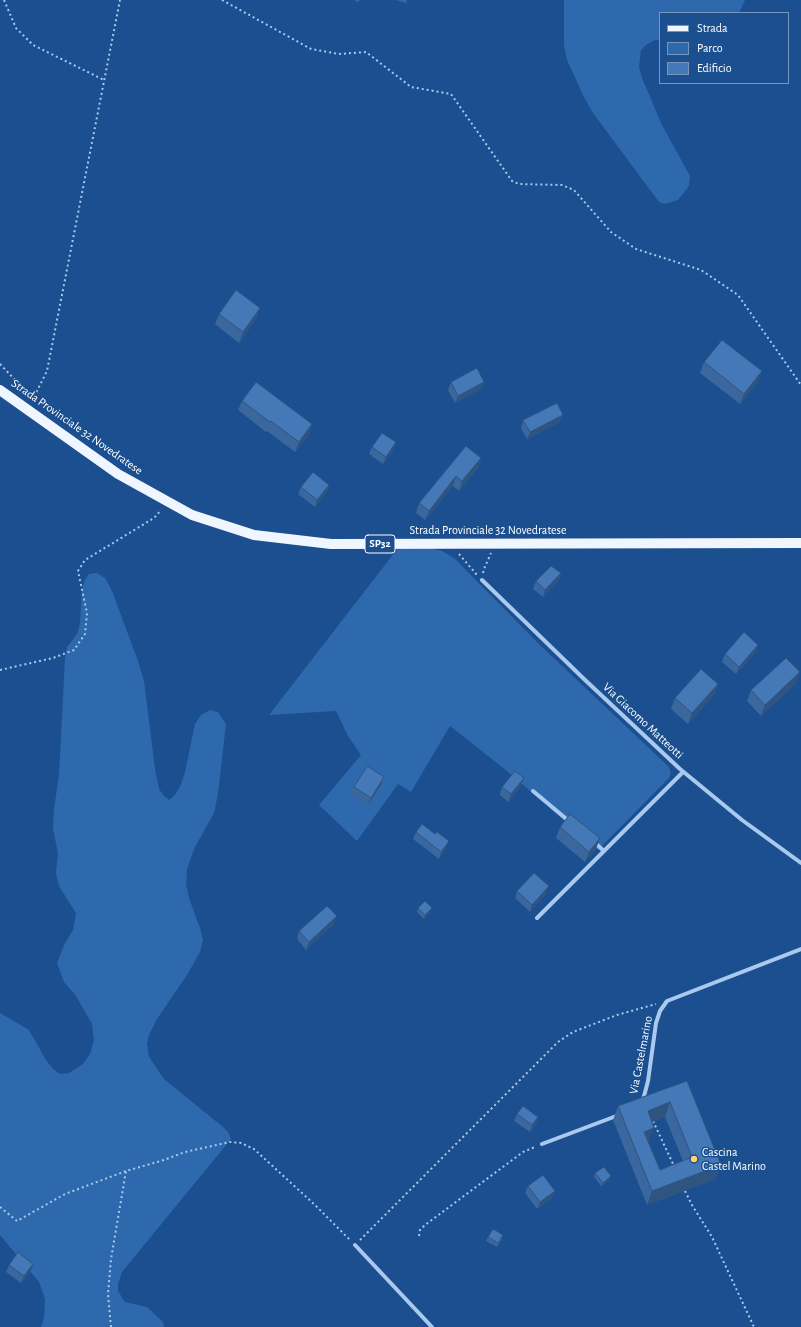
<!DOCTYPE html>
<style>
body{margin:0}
#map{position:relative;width:801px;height:1327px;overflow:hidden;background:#1b4f8f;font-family:"Alegreya Sans",sans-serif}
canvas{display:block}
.legend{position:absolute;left:659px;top:12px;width:130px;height:72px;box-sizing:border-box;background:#1b4f8f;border:1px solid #7695bc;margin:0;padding:5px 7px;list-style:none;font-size:12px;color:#fff}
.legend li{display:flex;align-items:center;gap:8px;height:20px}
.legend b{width:20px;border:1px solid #7695bc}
</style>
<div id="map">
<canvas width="801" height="1327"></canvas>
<ul class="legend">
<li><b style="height:5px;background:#f0f6ff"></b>Strada</li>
<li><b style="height:11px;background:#2e69ad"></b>Parco</li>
<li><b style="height:11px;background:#4478b7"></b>Edificio</li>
</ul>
</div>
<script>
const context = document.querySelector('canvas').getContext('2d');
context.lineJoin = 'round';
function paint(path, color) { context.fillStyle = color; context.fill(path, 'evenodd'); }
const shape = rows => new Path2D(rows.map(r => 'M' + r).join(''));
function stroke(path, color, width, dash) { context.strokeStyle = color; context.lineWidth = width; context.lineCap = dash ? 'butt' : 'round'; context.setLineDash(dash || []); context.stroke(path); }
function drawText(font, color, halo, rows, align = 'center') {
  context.font = font + ' "Alegreya Sans",sans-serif'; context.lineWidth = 3; context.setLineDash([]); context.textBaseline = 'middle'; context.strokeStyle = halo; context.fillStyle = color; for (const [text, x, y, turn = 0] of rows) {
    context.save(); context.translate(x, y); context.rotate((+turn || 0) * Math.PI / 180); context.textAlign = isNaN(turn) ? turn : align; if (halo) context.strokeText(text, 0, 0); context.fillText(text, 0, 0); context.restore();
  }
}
paint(shape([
 [564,0,745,0,739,13,660,13,660,40,655,40,646,45,641,50,639,67,642,78,662,125,690,176,689,186,678,200,665,204,659,202,593,113,584,97,567,60,564,45],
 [398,548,431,548,442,551,454,558,541,646,669,767,671,773,669,778,598,850,507,771,450,726,411,792,398,784,357,841,319,805,361,755,348,736,336,711,269,715],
 [97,573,105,578,112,591,138,661,144,681,155,769,159,789,164,796,169,800,174,796,180,787,185,772,195,724,201,715,210,710,218,712,226,724,218,794,214,813,195,847,187,869,186,884,189,898,200,928,203,940,200,952,187,975,157,1019,149,1035,147,1044,149,1057,164,1079,223,1127,228,1132,231,1139,122,1272,118,1284,118,1291,125,1302,147,1307,163,1322,164,1327,41,1327,44,1318,45,1299,39,1282,0,1235,0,1013,29,1030,46,1060,53,1069,60,1074,69,1073,83,1064,90,1054,94,1040,92,1024,76,996,64,982,57,963,64,945,73,930,76,913,60,888,58,882,56,873,58,853,53,829,54,809,59,775,65,658,67,647,77,634,80,624,82,589,85,580,89,574]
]), '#2e69ad');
stroke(shape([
 [4,0,16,28,33,45,104,80],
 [222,0,311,49,339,54,366,52,411,87,451,94,512,181,519,184,562,185,574,190,611,232,636,249,701,270,738,295,801,385],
 [0,364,33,399],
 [32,401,47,371,120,0],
 [459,554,477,575],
 [483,573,484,569,491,553],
 [0,670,53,658,74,650,85,634,87,613,78,571,85,560,154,518,161,510],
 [653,1121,674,1166],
 [685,1191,692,1205,712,1237,754,1327],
 [0,1207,17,1221,65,1194,126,1171],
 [419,1236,420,1230,425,1225,523,1152,535,1147],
 [360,1240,558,1042,573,1032,617,1015,656,1004],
 [111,1327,108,1294,111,1259,126,1171,164,1160,185,1152,230,1142,241,1143,254,1149,315,1205,350,1240]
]), '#a9c9ee', 2, [2, 3]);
stroke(shape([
 [482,580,584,679,680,769,742,820,801,863],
 [533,791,570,822],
 [594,842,604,851],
 [537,918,683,772],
 [643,1100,648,1081,656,1023,660,1011,667,1001,801,949],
 [542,1144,619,1115],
 [355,1245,432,1327]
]), '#a9c9ee', 4);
stroke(shape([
 [0,390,118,474,192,515,254,535,331,544,801,543]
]), '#f0f6ff', 10);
paint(shape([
 [354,0,360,0,358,2],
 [396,0,407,0,406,3],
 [260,308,256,319,239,343,215,324,219,314],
 [704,362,758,382,740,404,700,373],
 [451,382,484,382,481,389,455,403,448,390],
 [242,401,312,424,309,434,295,452,267,431,266,432,238,410],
 [523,420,560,422,527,439,521,428],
 [372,447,393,450,383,464,369,454],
 [481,458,478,468,459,491,453,486,425,520,416,513,419,503],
 [329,485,327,492,315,507,298,494,301,487],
 [561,573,559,580,543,597,533,589,536,581],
 [756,652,736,674,722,662,725,654],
 [796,683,761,716,747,701,751,690],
 [718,684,714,695,688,724,671,709,675,698],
 [381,785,368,805,351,794,354,787],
 [521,786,508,802,500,795,502,787],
 [560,827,596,849,585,862,556,838],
 [416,832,446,848,439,859,413,839],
 [517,891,546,894,530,912,515,898],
 [418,908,432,908,430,912,424,919,417,912],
 [334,924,306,950,297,939,299,931],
 [687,1081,721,1165,715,1179,647,1205,613,1120,618,1106],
 [665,1117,683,1161,660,1170,648,1142,649,1142,652,1122],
 [517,1114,538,1117,536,1124,530,1132,514,1121],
 [595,1173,610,1180,601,1186,594,1177],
 [528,1186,552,1198,537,1209,525,1193],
 [503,1235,502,1239,497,1247,486,1241,488,1237],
 [33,1264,31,1271,21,1283,6,1272,9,1265]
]), '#3a679d');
paint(shape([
 [260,308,256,319,239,343,243,332],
 [762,371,758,382,740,404,744,394],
 [484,382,481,389,455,403,458,396],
 [563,415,560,422,527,439,530,432],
 [312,424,309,434,295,452,299,442],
 [396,442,393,450,383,464,386,457],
 [481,458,478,468,459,491,462,481],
 [456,476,453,486,425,520,429,511],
 [329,485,327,492,315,507,317,500],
 [561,573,559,580,543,597,545,590],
 [758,645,756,652,736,674,739,667],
 [800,672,796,683,761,716,765,705],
 [718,684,714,695,688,724,692,713],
 [384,777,381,785,368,805,371,798],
 [524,778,521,786,508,802,511,794],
 [600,838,596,849,585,862,589,852],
 [449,841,446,848,439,859,441,852],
 [549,886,546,894,530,912,532,905],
 [432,908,430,912,424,919,425,915],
 [337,916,334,924,306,950,309,942],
 [670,1102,665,1117,642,1126,648,1111],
 [538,1117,536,1124,530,1132,532,1125],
 [654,1128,649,1142,639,1146,644,1132],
 [721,1165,715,1179,647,1205,652,1191],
 [611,1176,610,1180,601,1186,603,1183],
 [555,1191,552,1198,537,1209,540,1202],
 [33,1264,31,1271,21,1283,24,1276]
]), '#305480');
const building = shape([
 [236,290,260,308,243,332,219,314,236,290],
 [722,340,762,371,744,394,704,362,722,340],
 [477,368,484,382,458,396,451,382,477,368],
 [256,382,312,424,299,442,271,421,270,422,242,401,256,382],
 [557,403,563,415,530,432,523,420,557,403],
 [382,433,396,442,386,457,372,447,382,433],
 [466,446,481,458,462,481,456,476,429,511,419,503,466,446],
 [313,472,329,485,317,500,301,487,313,472],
 [551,566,561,573,545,590,536,581,551,566],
 [744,632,758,645,739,667,725,654,744,632],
 [786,658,800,672,765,705,751,690,786,658],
 [701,669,718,684,692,713,675,698,701,669],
 [367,766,384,777,371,798,354,787,367,766],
 [515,771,524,778,511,794,502,787,515,771],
 [570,814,600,838,589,852,560,827,570,814],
 [422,824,435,834,437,832,449,841,441,852,416,832,422,824],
 [534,873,549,886,532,905,517,891,534,873],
 [425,901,432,908,425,915,418,908,425,901],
 [327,906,337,916,309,942,299,931,327,906],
 [687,1081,721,1165,652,1191,618,1106,687,1081],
 [670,1102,692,1157,660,1170,644,1132,654,1128,648,1111,670,1102],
 [523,1106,538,1117,532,1125,517,1114,523,1106],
 [604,1167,611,1176,603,1183,595,1173,604,1167],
 [543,1175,555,1191,540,1202,528,1186,543,1175],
 [493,1229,503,1235,498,1243,488,1237,493,1229],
 [18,1252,33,1264,24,1276,9,1265,18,1252]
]);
paint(building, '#4478b7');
stroke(building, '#305480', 1);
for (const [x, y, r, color] of [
 [694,1159,4,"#ffd166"]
]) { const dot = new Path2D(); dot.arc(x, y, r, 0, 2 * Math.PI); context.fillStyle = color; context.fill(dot); stroke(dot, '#1b4f8f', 1.5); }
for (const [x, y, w] of [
 [380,544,30]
]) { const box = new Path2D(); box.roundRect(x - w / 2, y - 9, w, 18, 3); context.fillStyle = '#1b4f8f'; context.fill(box); stroke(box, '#fff', 1); }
drawText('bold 11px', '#fff', null, [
 ["SP32",380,544]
]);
drawText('12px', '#fff', '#1b4f8f', [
 ["Strada Provinciale 32 Novedratese",77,427,35],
 ["Strada Provinciale 32 Novedratese",488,530],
 ["Via Giacomo Matteotti",643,721,43],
 ["Via Castelmarino",641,1055,-79]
]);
drawText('12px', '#fff', '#1b4f8f', [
 ["Cascina",702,1152],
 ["Castel Marino",702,1166]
], 'left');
</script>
